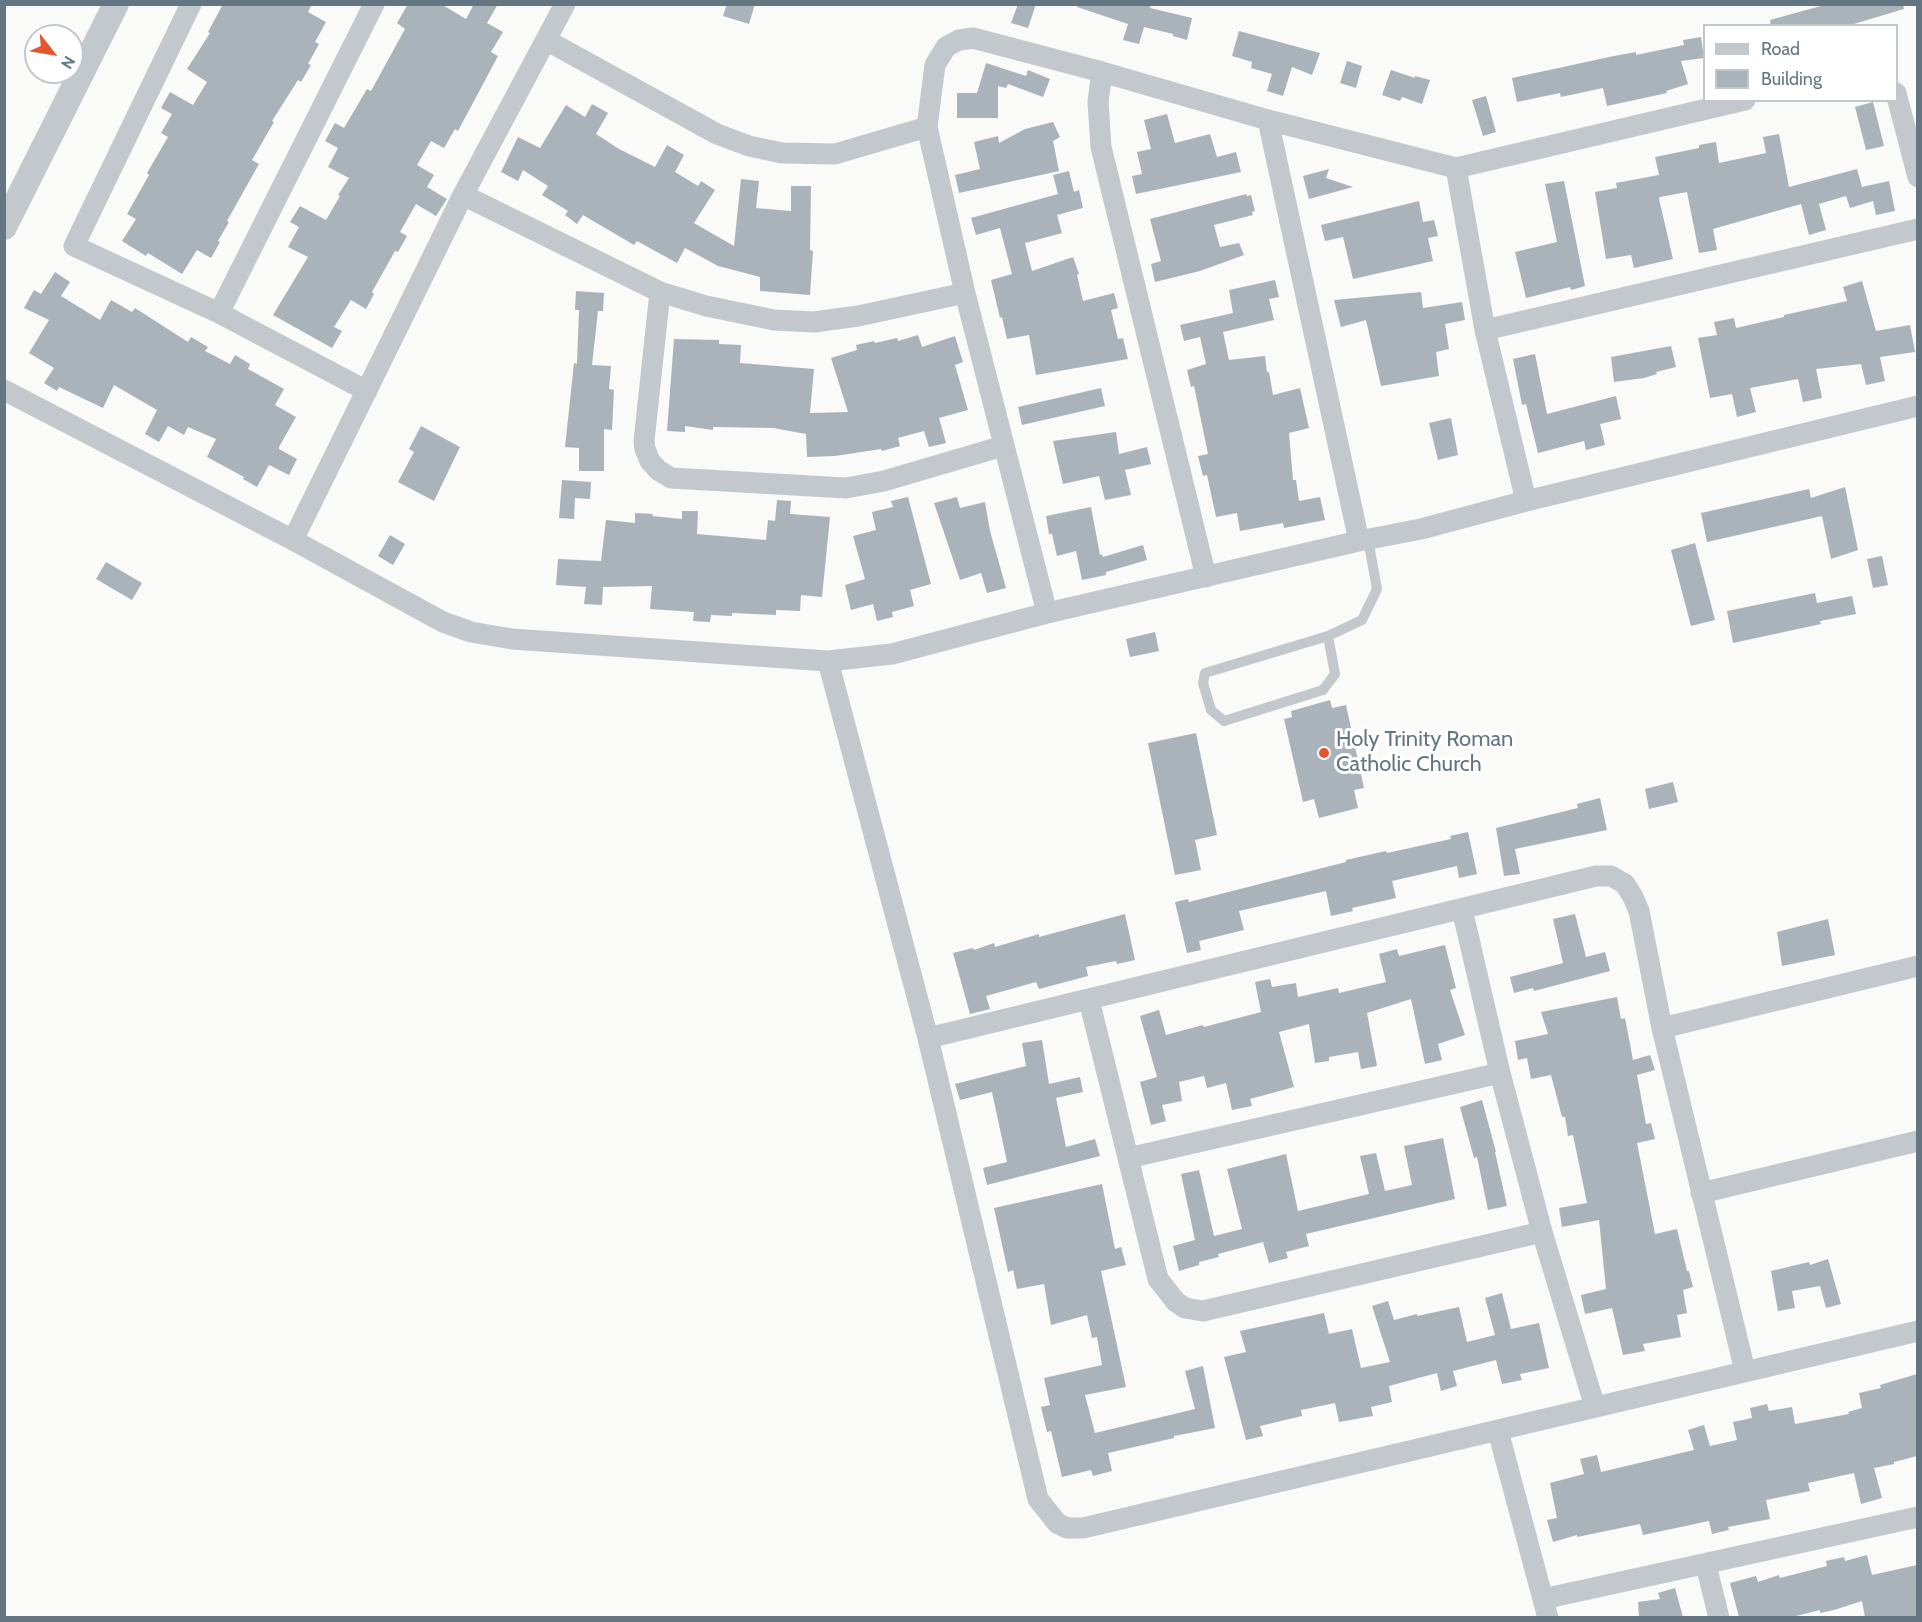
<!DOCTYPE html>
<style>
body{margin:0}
#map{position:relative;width:1922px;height:1622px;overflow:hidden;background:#fafaf8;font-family:Cabin,sans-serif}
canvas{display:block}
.frame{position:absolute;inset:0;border:6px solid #657683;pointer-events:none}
.legend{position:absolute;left:1703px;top:24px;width:195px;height:78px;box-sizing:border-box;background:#fff;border:2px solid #c1c8cd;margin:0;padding:8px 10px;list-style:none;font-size:18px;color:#657683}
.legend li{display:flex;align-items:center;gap:12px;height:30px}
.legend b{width:30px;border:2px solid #c1c8cd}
.north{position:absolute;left:24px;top:24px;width:60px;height:60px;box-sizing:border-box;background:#fff;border:2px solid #c1c8cd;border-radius:50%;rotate:121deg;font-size:16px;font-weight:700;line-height:24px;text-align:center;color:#657683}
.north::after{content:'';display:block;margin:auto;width:21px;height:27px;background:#e4572e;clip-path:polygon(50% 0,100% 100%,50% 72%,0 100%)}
</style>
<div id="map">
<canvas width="1922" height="1622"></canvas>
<div class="frame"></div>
<ul class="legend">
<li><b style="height:8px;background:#c3c8cc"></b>Road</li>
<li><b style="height:16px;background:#aab3b9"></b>Building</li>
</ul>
<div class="north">N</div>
</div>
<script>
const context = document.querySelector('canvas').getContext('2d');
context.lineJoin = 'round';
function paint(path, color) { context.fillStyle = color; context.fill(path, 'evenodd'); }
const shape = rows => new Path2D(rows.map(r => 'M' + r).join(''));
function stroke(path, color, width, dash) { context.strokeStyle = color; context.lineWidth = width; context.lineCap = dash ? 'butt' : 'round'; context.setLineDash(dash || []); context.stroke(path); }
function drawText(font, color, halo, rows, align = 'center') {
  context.font = font + ' Cabin,sans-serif'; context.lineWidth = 6; context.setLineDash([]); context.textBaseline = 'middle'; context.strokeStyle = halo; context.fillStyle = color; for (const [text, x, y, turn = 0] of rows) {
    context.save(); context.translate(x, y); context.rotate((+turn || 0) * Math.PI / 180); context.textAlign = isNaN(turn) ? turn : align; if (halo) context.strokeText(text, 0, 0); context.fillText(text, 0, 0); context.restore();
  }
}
paint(shape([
 [223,4,312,4,308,12,326,22,315,42,319,44,308,64,311,65,301,82,298,80,272,121,274,122,252,160,259,164,227,221,229,222,218,241,220,242,211,258,197,250,182,274,148,253,146,256,122,241,136,219,127,214,149,175,147,173,168,137,161,133,172,114,161,108,170,92,193,105,207,82,187,69,210,33,208,32],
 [408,4,441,4,466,19,474,4,498,4,487,23,503,32,491,52,498,56,458,131,455,129,444,148,431,141,417,165,434,175,427,187,447,199,436,216,416,204,400,232,407,236,398,252,395,251,372,292,374,294,366,309,351,300,334,327,342,331,332,348,273,315,308,257,288,247,299,227,290,222,300,206,326,220,340,196,338,195,349,178,328,167,338,148,325,141,335,123,344,128,367,89,371,91,405,29,397,23],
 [727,4,755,4,749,24,723,16],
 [1018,4,1036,4,1028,28,1011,23],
 [1077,4,1151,5,1150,8,1192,18,1187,40,1173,36,1173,34,1144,27,1139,44,1123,40,1128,24,1077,7],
 [1828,4,1903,4,1904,9,1847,26,1771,26,1770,20],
 [1239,31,1320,53,1312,75,1292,67,1283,96,1267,91,1272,74,1251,68,1252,62,1232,56],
 [1701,37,1704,58,1681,61,1688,84,1666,91,1667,93,1607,106,1603,88,1561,97,1560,93,1517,102,1512,78,1614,56,1636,52,1636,55,1684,45,1683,40],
 [1347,61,1362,66,1356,88,1340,83],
 [986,63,1026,76,1028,70,1050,79,1043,97,1008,84,1006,88,998,86,998,118,957,118,957,93,977,93],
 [1391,70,1415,78,1415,76,1430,80,1422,104,1402,97,1400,101,1382,95],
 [1486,96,1496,132,1483,136,1472,100],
 [1873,102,1884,146,1866,150,1855,107],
 [592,104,608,113,596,134,619,149,655,167,667,145,684,155,675,172,698,186,701,181,715,190,694,223,734,246,741,179,759,181,756,208,791,211,791,186,811,186,810,250,813,251,810,295,760,291,760,277,718,266,685,248,677,263,637,241,634,245,583,215,577,224,565,215,568,211,542,195,548,186,523,170,518,181,501,172,518,137,540,148,566,105,585,117],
 [1167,114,1175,143,1210,134,1217,157,1236,152,1241,172,1136,194,1132,176,1142,174,1137,152,1151,149,1144,120],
 [1053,122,1060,137,1053,141,1059,171,959,193,955,175,980,169,974,142,998,136,999,143,1025,129],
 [1779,134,1789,187,1857,169,1862,187,1889,181,1895,211,1876,215,1873,201,1850,208,1846,196,1819,204,1826,230,1809,235,1801,204,1713,229,1717,250,1699,253,1687,192,1660,197,1659,199,1673,259,1634,268,1631,255,1606,259,1595,192,1617,188,1616,183,1659,175,1655,157,1699,148,1699,145,1716,142,1719,163,1766,153,1763,137],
 [1329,169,1326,178,1353,187,1309,199,1303,176],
 [1069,171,1074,192,1079,190,1083,208,1057,215,1062,233,1025,243,1032,271,1073,257,1079,274,1077,275,1083,301,1114,293,1118,308,1111,310,1118,339,1123,338,1128,359,1036,375,1029,335,1007,339,1002,317,1000,318,991,280,1012,274,1000,228,976,235,971,218,1058,194,1053,175],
 [1564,181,1585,286,1571,290,1570,287,1526,298,1515,252,1557,242,1545,184],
 [1246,194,1247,196,1251,195,1255,211,1252,212,1253,215,1214,225,1220,247,1239,243,1244,255,1200,271,1155,282,1151,264,1161,261,1150,219],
 [1419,201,1423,222,1434,220,1438,236,1428,238,1433,261,1353,279,1343,237,1325,241,1321,225],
 [55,272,70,282,61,296,100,320,111,300,132,312,135,308,188,342,191,337,208,347,205,351,230,364,235,355,250,364,248,369,284,389,275,405,296,417,279,447,279,449,297,459,289,475,269,465,257,487,243,479,244,477,207,457,216,439,188,427,184,435,168,426,159,442,145,434,157,410,114,385,103,408,59,387,57,391,44,383,54,368,29,353,49,320,24,308,34,290,41,294],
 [1275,280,1279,297,1269,299,1274,320,1223,332,1229,360,1265,356,1267,372,1269,372,1273,395,1300,388,1309,428,1289,433,1293,480,1296,480,1299,501,1320,497,1325,520,1284,528,1283,523,1240,531,1237,513,1216,517,1207,475,1203,476,1198,456,1208,454,1194,386,1191,387,1187,370,1206,364,1200,337,1184,341,1180,325,1233,313,1229,290],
 [1862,281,1876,331,1910,325,1915,352,1880,357,1885,381,1866,385,1861,364,1816,369,1822,398,1803,402,1798,379,1750,388,1756,412,1737,417,1732,394,1710,398,1698,338,1717,335,1714,322,1734,318,1736,328,1784,317,1784,315,1847,301,1843,287],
 [576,291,604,293,603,311,598,311,592,365,611,366,609,389,614,390,612,430,604,429,604,471,579,471,579,448,565,447,574,363,577,364,579,310,575,310],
 [1421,292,1423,308,1462,302,1465,320,1445,324,1449,349,1436,352,1439,376,1381,386,1366,320,1341,327,1334,300],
 [918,335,922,347,955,336,963,362,955,365,968,410,939,418,946,443,929,447,924,431,898,438,900,446,882,451,881,449,835,456,807,457,806,434,773,428,713,427,713,430,685,426,685,432,667,431,674,339,719,340,719,344,741,345,740,363,814,369,810,413,848,412,831,358,857,350,856,345,874,341,875,343,897,338,898,341],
 [1671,346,1676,367,1656,372,1657,374,1644,378,1614,382,1611,357],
 [1535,354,1547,414,1616,396,1621,419,1600,424,1605,445,1586,450,1584,441,1538,453,1526,404,1522,405,1513,359],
 [1101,388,1105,406,1022,425,1018,407],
 [1451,418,1458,455,1438,460,1429,423],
 [421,426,460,447,434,501,398,482,414,452,409,449],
 [1116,432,1119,454,1147,447,1151,464,1125,470,1131,495,1105,500,1099,476,1063,484,1053,441],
 [562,480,591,482,590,499,575,498,574,519,559,518],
 [1845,487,1858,550,1831,559,1822,516,1707,542,1701,513,1809,489,1811,498],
 [908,497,931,584,910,590,914,606,892,612,893,617,877,621,873,604,851,610,845,585,865,579,853,536,876,530,872,512,893,507,891,501],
 [957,497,960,508,985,502,990,531,1006,588,987,593,981,573,960,580,934,503],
 [777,500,791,501,790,514,830,517,822,597,801,595,800,611,776,610,776,615,732,613,732,616,711,615,710,622,693,621,694,612,650,609,652,586,603,587,602,605,584,604,586,587,556,585,558,559,601,561,606,520,635,523,635,513,653,514,652,516,682,519,682,511,698,511,697,534,766,540,768,520,775,521],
 [1091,507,1100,555,1102,554,1103,557,1143,545,1147,560,1106,572,1106,575,1082,580,1076,551,1057,556,1052,534,1049,534,1046,516],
 [390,535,405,544,393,565,378,556],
 [1695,543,1715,620,1691,626,1671,550],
 [1882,556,1888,585,1873,588,1867,559],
 [106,562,142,583,132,600,96,579],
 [1815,593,1817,603,1852,596,1856,614,1820,621,1821,624,1733,643,1727,611],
 [1155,632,1159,651,1130,657,1126,639],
 [1330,700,1332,708,1346,705,1364,788,1354,790,1358,808,1319,818,1314,799,1303,802,1284,719,1292,717,1291,711],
 [1196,733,1217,835,1195,840,1201,870,1175,875,1148,743],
 [1673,782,1678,802,1649,809,1645,789],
 [1600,798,1607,830,1515,849,1520,874,1504,876,1496,828,1578,808,1577,804],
 [1468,832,1477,874,1459,878,1457,866,1392,881,1396,898,1352,908,1353,911,1331,916,1326,891,1239,911,1244,930,1199,941,1201,950,1187,953,1175,902,1188,899,1189,902,1346,862,1346,860,1386,851,1387,853,1451,839,1450,836],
 [1125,914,1135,960,1117,964,1116,961,1086,967,1088,976,1039,989,1036,982,986,996,990,1009,970,1014,953,953,973,948,974,950,994,943,995,947,1039,934,1039,937],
 [1575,914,1586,957,1605,952,1610,971,1534,991,1533,988,1514,993,1510,977,1563,963,1553,919],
 [1828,919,1835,955,1782,966,1777,932],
 [1445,945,1456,988,1450,990,1465,1035,1438,1044,1442,1060,1425,1064,1411,999,1367,1013,1377,1066,1361,1069,1358,1052,1329,1057,1329,1061,1315,1063,1309,1024,1279,1032,1294,1087,1250,1099,1252,1106,1232,1110,1226,1083,1207,1088,1204,1076,1179,1082,1182,1101,1162,1105,1166,1121,1151,1125,1140,1082,1157,1077,1140,1016,1159,1010,1166,1035,1203,1025,1204,1027,1261,1012,1255,982,1270,979,1272,987,1296,983,1298,997,1338,988,1339,993,1386,982,1379,954,1397,949,1399,956],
 [1617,997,1621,1019,1625,1018,1633,1060,1650,1055,1655,1070,1637,1075,1646,1124,1651,1123,1655,1139,1637,1143,1655,1234,1677,1229,1687,1271,1689,1271,1693,1287,1683,1290,1687,1313,1677,1315,1681,1337,1643,1344,1645,1351,1623,1355,1612,1308,1585,1314,1581,1295,1606,1289,1599,1220,1562,1227,1559,1208,1587,1203,1573,1135,1568,1136,1565,1117,1562,1117,1551,1075,1531,1079,1527,1058,1518,1060,1515,1041,1548,1034,1541,1012],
 [1042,1040,1049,1084,1080,1077,1083,1092,1056,1098,1066,1147,1095,1139,1100,1156,987,1185,983,1168,1007,1162,992,1092,960,1100,955,1084,1026,1066,1022,1043],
 [1482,1100,1496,1152,1495,1152,1507,1206,1488,1210,1477,1157,1474,1158,1460,1107],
 [1443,1138,1455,1199,1306,1234,1309,1246,1286,1252,1288,1258,1269,1263,1263,1242,1218,1254,1219,1257,1199,1262,1199,1265,1179,1271,1173,1246,1195,1240,1181,1174,1199,1170,1214,1236,1242,1229,1227,1169,1286,1154,1298,1211,1369,1194,1360,1156,1376,1153,1385,1191,1412,1185,1404,1146],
 [1102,1184,1115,1249,1121,1247,1126,1265,1101,1271,1126,1387,1085,1395,1095,1433,1195,1409,1185,1371,1203,1366,1215,1428,1174,1436,1174,1438,1108,1453,1112,1471,1093,1476,1091,1470,1062,1477,1051,1431,1047,1432,1041,1407,1050,1405,1044,1378,1102,1365,1097,1337,1092,1338,1087,1315,1051,1325,1044,1284,1017,1289,1013,1270,1008,1272,994,1208],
 [1828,1259,1841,1304,1826,1308,1820,1286,1792,1291,1795,1308,1778,1311,1771,1271,1809,1262,1810,1265],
 [1502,1293,1511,1329,1539,1323,1549,1368,1520,1374,1522,1380,1502,1384,1496,1360,1453,1371,1457,1386,1441,1391,1437,1373,1389,1386,1392,1402,1371,1407,1373,1416,1339,1422,1335,1403,1301,1410,1302,1416,1260,1426,1263,1436,1246,1440,1224,1357,1246,1352,1240,1331,1324,1313,1329,1334,1352,1329,1361,1368,1390,1362,1372,1306,1388,1301,1394,1320,1417,1314,1417,1316,1459,1307,1467,1342,1495,1335,1485,1298],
 [1917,1374,1917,1456,1894,1462,1894,1464,1874,1468,1882,1498,1861,1504,1854,1473,1808,1483,1810,1491,1766,1500,1770,1519,1728,1527,1729,1530,1712,1534,1709,1521,1643,1535,1640,1524,1577,1537,1577,1535,1553,1542,1547,1520,1557,1518,1550,1483,1584,1474,1580,1459,1597,1455,1601,1472,1694,1450,1688,1430,1704,1425,1710,1446,1737,1440,1733,1422,1752,1418,1750,1408,1767,1404,1769,1411,1792,1407,1795,1424,1849,1414,1848,1412,1862,1408,1859,1393,1881,1388,1880,1385],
 [1867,1555,1872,1575,1917,1565,1917,1617,1865,1617,1862,1601,1834,1610,1820,1613,1820,1610,1792,1617,1739,1617,1730,1583,1756,1576,1758,1582,1779,1575,1780,1578,1827,1566,1826,1561,1844,1557,1845,1561],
 [1675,1588,1683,1617,1639,1617,1638,1602,1660,1599,1658,1593]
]), '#aab3b9');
stroke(shape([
 [1328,636,1335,674,1323,690,1224,721,1211,710,1203,683,1205,673,1328,636,1362,620,1377,589,1368,539]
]), '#c3c8cc', 10);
stroke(shape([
 [191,4,74,246,219,313,367,391],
 [546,40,717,134,749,146,782,153,835,154,927,127],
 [1102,72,1098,102,1101,147,1206,577],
 [1896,93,1918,177],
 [1268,120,1359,541],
 [1456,168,1485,330,1918,229],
 [463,195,660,292,706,306,774,320,814,322,858,316,965,293],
 [660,292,644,441,645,449,650,461,658,470,671,478,846,488,884,481,1003,446],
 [219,313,374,4],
 [1485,330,1526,501],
 [4,390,293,540,443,622,471,632,512,639,828,661,892,654,1047,613,1359,541,1421,529,1526,501,1918,406],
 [293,540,463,195,565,4],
 [1047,613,965,293,927,127,935,65,946,47,959,40,973,38,1102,72,1268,120,1456,168,1745,100],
 [828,661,928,1038,1038,1499,1057,1523,1067,1528,1083,1528,1918,1331],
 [1462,909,1500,1073,1542,1232,1595,1407],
 [1089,1000,1158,1279,1176,1302,1185,1308,1203,1311,1542,1232],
 [928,1038,1596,876,1611,876,1625,884,1633,897,1639,911,1662,1028],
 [1128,1158,1500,1073],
 [1701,1193,1918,1141],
 [1745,1371,1662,1028,1918,966],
 [1498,1431,1548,1618],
 [1706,1565,1719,1618],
 [1543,1599,1918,1517]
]), '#c3c8cc', 21);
stroke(shape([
 [4,227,116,4]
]), '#c3c8cc', 26);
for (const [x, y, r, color] of [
 [1324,753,6,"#e4572e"]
]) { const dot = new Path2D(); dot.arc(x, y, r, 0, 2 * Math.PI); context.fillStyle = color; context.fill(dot); stroke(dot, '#fff', 2); }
drawText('22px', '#657683', '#fff', [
 ["Holy Trinity Roman",1336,740],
 ["Catholic Church",1336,765]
], 'left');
</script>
